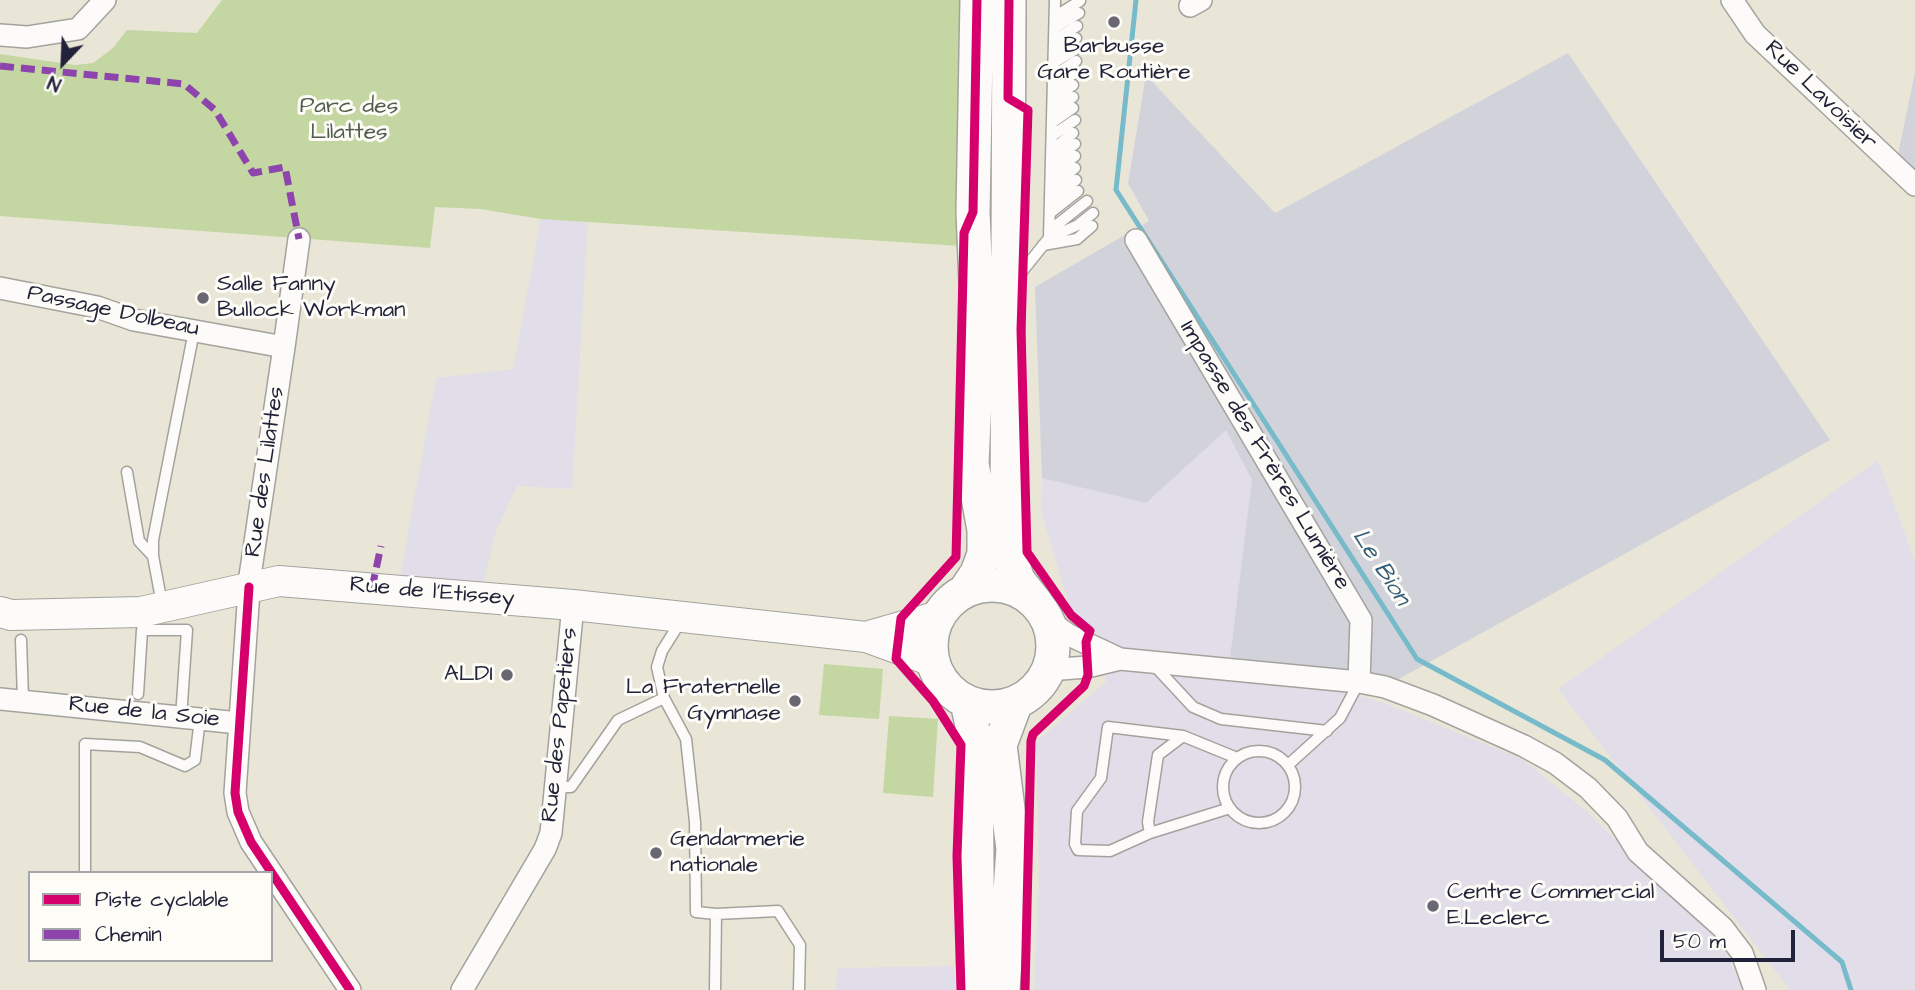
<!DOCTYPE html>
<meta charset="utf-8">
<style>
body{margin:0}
#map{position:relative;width:1915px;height:990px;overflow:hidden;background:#e9e6d8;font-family:"Architects Daughter",sans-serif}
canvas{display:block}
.legend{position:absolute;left:28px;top:871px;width:245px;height:91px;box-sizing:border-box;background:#fdfcf7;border:2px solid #a5a5ac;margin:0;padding:9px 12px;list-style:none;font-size:21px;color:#22223b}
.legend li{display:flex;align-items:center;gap:14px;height:35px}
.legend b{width:35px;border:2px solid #a5a5ac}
.north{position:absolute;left:28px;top:28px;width:70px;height:70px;-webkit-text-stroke:5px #fdfcf7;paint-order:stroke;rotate:203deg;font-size:19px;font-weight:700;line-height:28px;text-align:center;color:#22223b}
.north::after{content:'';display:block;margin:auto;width:24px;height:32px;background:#22223b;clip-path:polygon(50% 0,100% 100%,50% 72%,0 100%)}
.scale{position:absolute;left:1660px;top:930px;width:135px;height:32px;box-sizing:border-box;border:4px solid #22223b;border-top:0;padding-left:9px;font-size:21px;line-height:24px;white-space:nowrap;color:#22223b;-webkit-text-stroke:5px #fdfcf7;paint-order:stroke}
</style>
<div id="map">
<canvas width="1915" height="990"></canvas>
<ul class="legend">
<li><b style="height:9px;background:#d6006c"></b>Piste cyclable</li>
<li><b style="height:9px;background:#8e44ad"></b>Chemin</li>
</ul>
<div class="north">N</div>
<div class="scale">50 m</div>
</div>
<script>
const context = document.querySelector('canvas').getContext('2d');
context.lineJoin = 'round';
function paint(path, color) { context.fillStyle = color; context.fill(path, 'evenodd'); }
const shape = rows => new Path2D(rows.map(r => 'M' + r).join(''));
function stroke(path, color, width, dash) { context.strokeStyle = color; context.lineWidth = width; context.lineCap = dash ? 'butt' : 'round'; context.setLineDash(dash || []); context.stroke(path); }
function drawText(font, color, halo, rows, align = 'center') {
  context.font = font + ' "Architects Daughter",sans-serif'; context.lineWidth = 6; context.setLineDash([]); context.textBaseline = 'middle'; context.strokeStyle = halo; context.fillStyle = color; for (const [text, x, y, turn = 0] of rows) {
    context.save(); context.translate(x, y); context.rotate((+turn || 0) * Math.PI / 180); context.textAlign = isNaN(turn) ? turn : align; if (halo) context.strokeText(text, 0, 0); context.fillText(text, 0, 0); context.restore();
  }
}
paint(shape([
 [541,219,588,222,572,489,517,486,496,531,483,585,400,577,436,378,513,369],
 [1226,429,1252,480,1230,657,1384,703,1522,759,1586,811,1722,944,1743,990,1034,990,1039,875,1036,742,1106,682,1100,637,1071,610,1041,512,1042,478,1146,503],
 [1878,460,1915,561,1915,990,1790,990,1558,689],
 [954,966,956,990,836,990,837,968]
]), '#e1dde9');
paint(shape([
 [1568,53,1830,440,1399,679,1230,657,1252,480,1226,430,1146,503,1042,478,1035,287,1149,221,1128,183,1146,75,1275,213],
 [1915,72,1915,185,1895,169]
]), '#d2d2db');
paint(shape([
 [222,0,960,0,960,246,541,219,480,209,435,207,430,248,0,216,0,54,75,65,93,63,113,48,127,30,197,33],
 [824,664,883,669,879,719,819,715],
 [889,716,938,719,933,797,883,793]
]), '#c4d7a2');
stroke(shape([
 [1136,0,1116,190,1417,659,1605,760,1842,962,1851,990]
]), '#77bbcb', 5);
const lane = shape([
 [1056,16,1080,1],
 [1056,27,1079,13],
 [1056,39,1077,26],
 [1056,50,1076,38],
 [1055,62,1076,49],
 [1055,75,1076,61],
 [1054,86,1075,73],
 [1054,98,1073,85],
 [1053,110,1073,97],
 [1053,122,1073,108],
 [1053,135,1075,120],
 [1052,150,1073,133],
 [1052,163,1075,144],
 [1051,176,1075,156],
 [1051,188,1075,168],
 [1050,200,1076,180],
 [1050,213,1078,191],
 [1049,231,1087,201],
 [1049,238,1078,225,1093,213],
 [1043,245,1077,239,1092,226],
 [1016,279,1049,238,1055,0],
 [127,472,139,541,153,556,162,604],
 [153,556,153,540,194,331],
 [682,619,662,651,657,667,664,698,686,739,695,822,696,912,716,914,715,990],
 [21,640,23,699],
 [1153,664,1193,707,1221,719,1327,731],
 [138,694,142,630,187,630,181,718],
 [1183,736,1108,727,1101,778,1077,811,1075,844,1078,850,1110,851,1150,833,1230,808],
 '1223 787a36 36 0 1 1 72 0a36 36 0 1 1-72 0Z',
 [1288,765,1340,718,1359,682],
 [554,787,571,787,618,720,664,698],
 [1150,833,1148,822,1158,755,1183,736,1237,758],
 [85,873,85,744,140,747,185,766,195,760,200,719],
 [716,914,778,911,800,945,799,990]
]);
const street = shape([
 [1732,0,1755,34,1915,185],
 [1190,6,1201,0],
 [0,35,27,37,78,29,105,0],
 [1136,240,1361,620,1359,682],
 [0,288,97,307,134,320,284,347,299,239],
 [284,347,250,576,235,793,238,812,251,842,350,990],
 [1045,618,1069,635,1120,659,1359,682,1385,687,1433,705,1524,746,1555,763,1588,788,1617,818,1638,852,1723,928,1742,953,1755,990],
 [1048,670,1087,667,1120,659],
 [0,699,239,723],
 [462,990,545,849,551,833,573,605]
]);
const secondary = shape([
 [0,612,11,615,141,612,279,581,573,605,866,637,932,661],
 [866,637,939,616]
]);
const primary = shape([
 [1009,0,1007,519,1009,553,1018,580,1037,604],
 '931 646a61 61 0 1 1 122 0a61 61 0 1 1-122 0Z',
 [965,591,977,573,984,554,984,530,972,464,978,330,973,212,977,0],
 [967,702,976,744,978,990],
 [1003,990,1013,849,1000,745,1016,702]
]);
stroke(lane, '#a4a29d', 13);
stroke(street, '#a4a29d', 24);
stroke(secondary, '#a4a29d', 32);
stroke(primary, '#a4a29d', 36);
stroke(lane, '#fcfbf9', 10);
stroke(street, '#fcfbf9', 21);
stroke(secondary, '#fcfbf9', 30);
stroke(primary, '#fcfbf9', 33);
stroke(shape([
 [0,66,184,84,215,110,253,173,285,167,299,239],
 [372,588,381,546]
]), '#8e44ad', 7, [14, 7]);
stroke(shape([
 [1009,0,1008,98,1028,110,1021,330,1027,552,1071,615,1090,631,1086,642,1088,675,1084,686,1033,734,1031,741,1025,990],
 [249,587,235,793,238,812,251,842,350,990],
 [961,990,957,856,961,745,933,701,896,659,901,618,956,557,964,233,973,212,977,0]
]), '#d6006c', 9);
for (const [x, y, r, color] of [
 [1114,22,7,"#686772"],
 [203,298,7,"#686772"],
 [507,675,7,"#686772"],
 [795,701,7,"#686772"],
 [656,853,7,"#686772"],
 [1433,906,7,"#686772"]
]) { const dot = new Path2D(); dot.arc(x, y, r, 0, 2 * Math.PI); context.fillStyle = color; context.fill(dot); stroke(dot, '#fdfcf7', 2.5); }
drawText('23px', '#22223b', '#fdfcf7', [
 ["Barbusse",1114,47,"center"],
 ["Gare Routière",1114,73,"center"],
 ["Salle Fanny",217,285],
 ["Bullock Workman",217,311],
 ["ALDI",493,675,"right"],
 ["La Fraternelle",781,688,"right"],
 ["Gymnase",781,714,"right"],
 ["Gendarmerie",670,840],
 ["nationale",670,866],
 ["Centre Commercial",1447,893],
 ["E.Leclerc",1447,919]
], 'left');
drawText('23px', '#22223b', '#fdfcf7', [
 ["Rue Lavoisier",1820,96,44],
 ["Passage Dolbeau",113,312,12],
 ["Impasse des Frères Lumière",1264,456,59],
 ["Rue des Lilattes",266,472,-82],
 ["Rue de l'Etissey",432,593,5],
 ["Rue de la Soie",144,713,6],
 ["Rue des Papetiers",561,725,-84]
]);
drawText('23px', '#505d4f', '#fdfcf7', [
 ["Parc des",349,107],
 ["Lilattes",349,133]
]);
drawText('italic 24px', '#325e7a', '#fdfcf7', [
 ["Le Bion",1380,568,57]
]);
</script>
